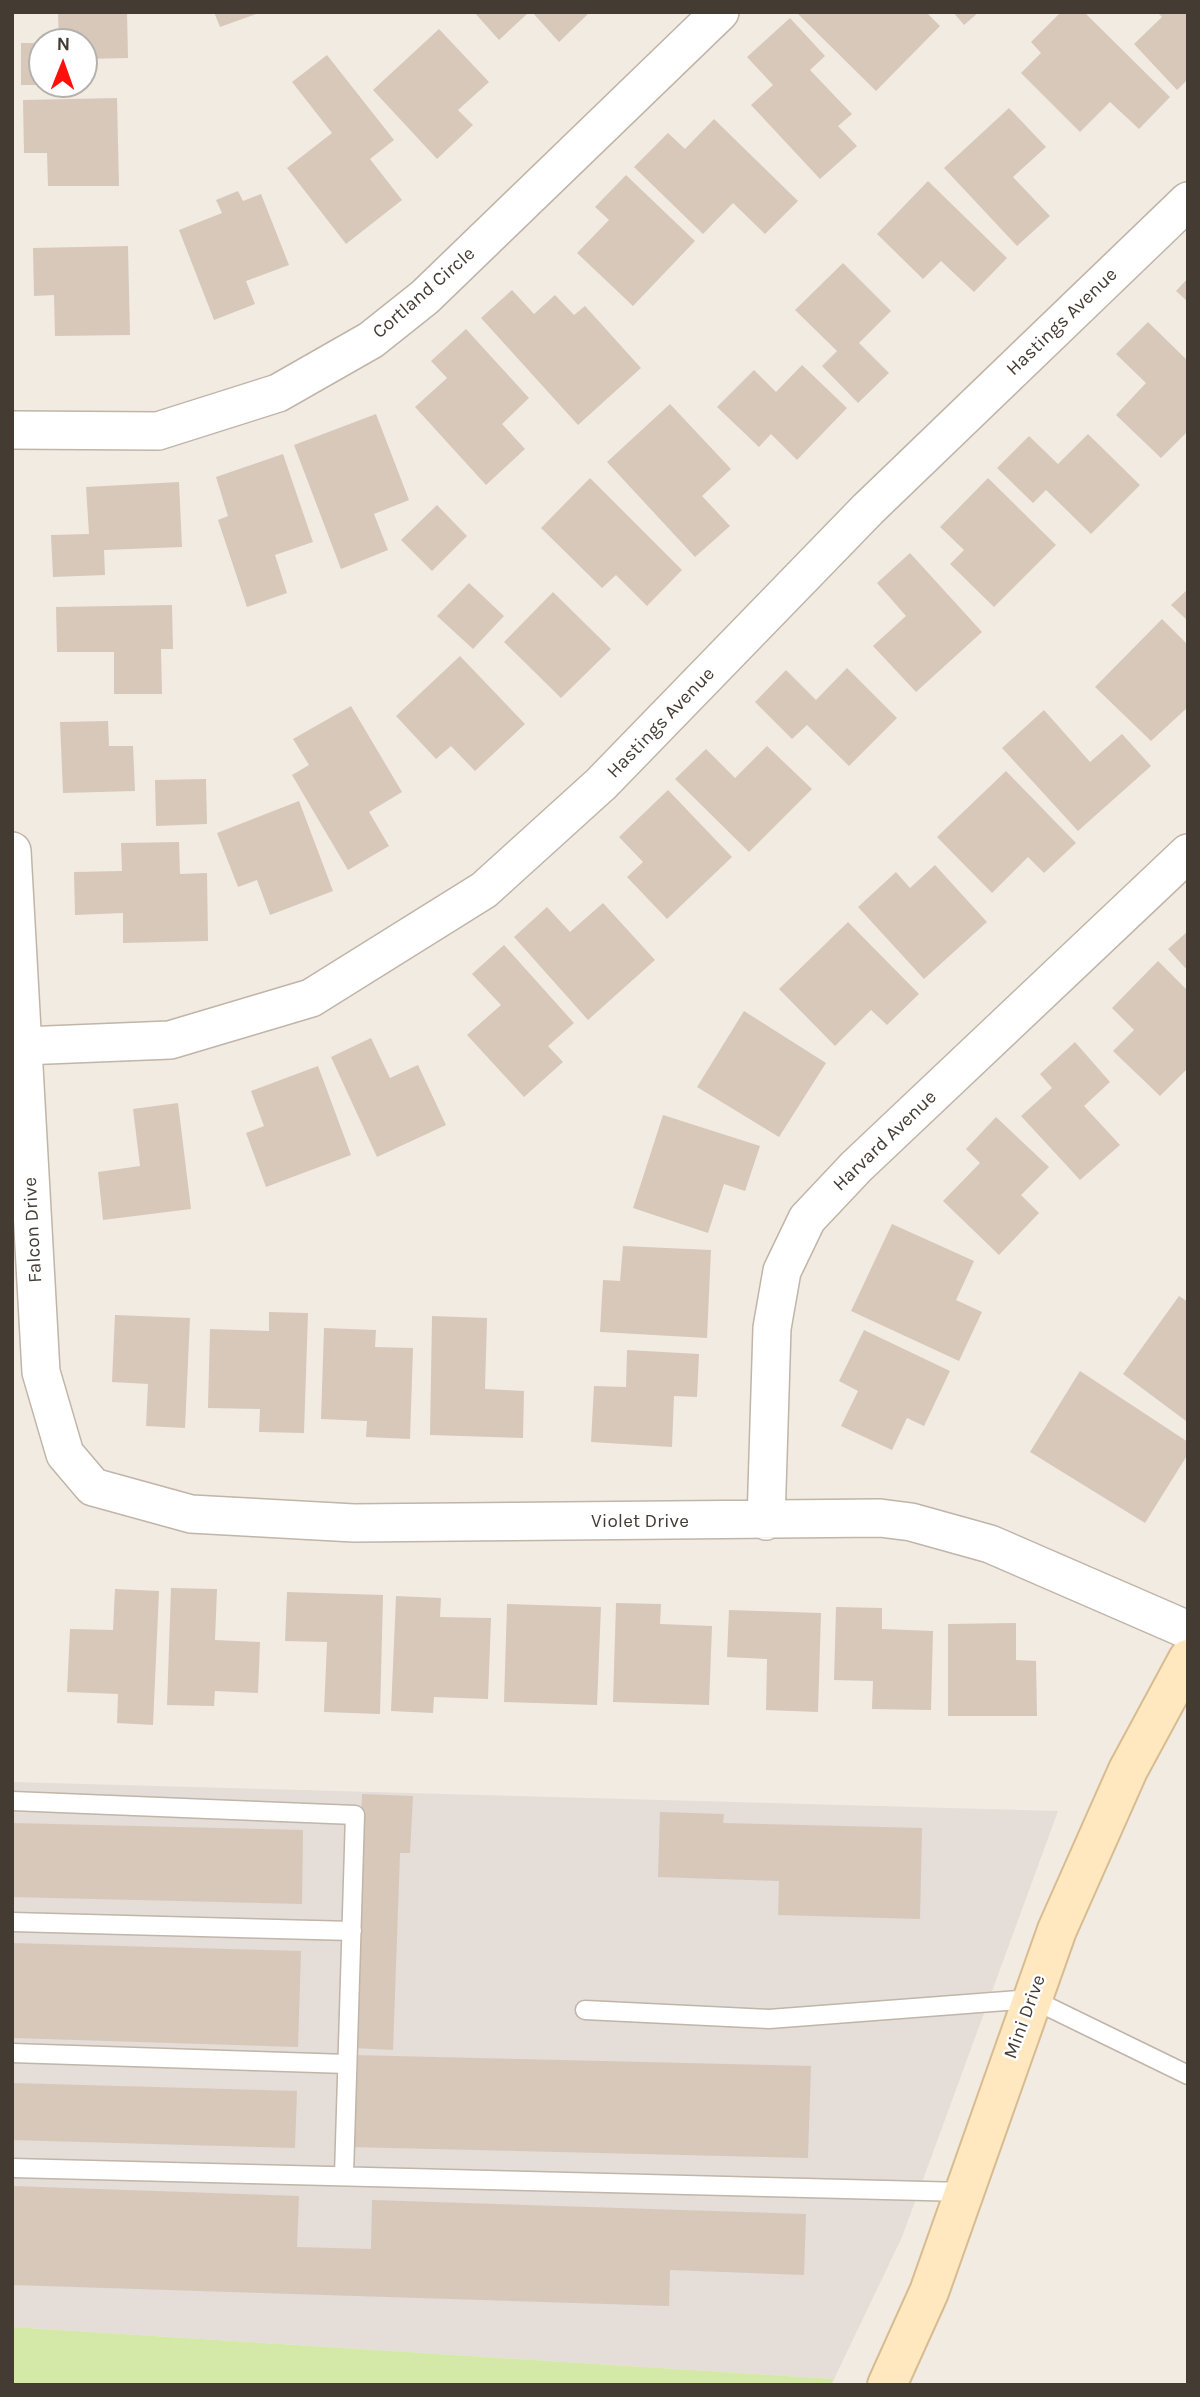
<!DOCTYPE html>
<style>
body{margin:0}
#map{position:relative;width:1200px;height:2397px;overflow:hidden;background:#f2ebe2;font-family:Karla,sans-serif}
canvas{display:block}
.frame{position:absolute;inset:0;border:14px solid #443b33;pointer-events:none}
.north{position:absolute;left:28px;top:28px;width:70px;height:70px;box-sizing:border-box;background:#fff;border:2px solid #b4b1ad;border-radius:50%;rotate:1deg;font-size:19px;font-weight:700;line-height:28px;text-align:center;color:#443b33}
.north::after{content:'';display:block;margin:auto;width:24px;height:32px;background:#ff100c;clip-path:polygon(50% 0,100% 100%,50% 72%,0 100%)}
</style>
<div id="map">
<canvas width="1200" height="2397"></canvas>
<div class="frame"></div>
<div class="north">N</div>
</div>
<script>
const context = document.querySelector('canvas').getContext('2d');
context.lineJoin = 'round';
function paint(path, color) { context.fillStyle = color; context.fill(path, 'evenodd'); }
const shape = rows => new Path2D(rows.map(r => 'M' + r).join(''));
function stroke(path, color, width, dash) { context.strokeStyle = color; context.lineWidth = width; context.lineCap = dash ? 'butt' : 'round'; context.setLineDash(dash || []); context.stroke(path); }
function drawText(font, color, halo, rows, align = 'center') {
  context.font = font + ' Karla,sans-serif'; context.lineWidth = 5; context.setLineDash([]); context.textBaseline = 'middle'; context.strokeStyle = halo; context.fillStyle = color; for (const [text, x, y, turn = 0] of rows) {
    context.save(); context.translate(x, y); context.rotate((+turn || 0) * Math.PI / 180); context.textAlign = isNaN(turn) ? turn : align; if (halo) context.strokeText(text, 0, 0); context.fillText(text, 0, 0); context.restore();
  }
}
paint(shape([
 [12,1782,1058,1811,902,2237,834,2379,12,2327]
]), '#e4ddd8');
paint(shape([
 [12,2327,834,2379,831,2385,12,2385]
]), '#d4e9a8');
paint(shape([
 [58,12,127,12,128,58,84,59,84,42,59,42],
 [214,12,259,12,259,13,220,27],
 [474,12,529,12,499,40],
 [532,12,590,12,559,42],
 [796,12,926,12,940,26,876,91],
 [953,12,979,12,964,25],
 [1061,12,1084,12,1170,97,1139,129,1110,102,1080,132,1021,73,1041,53,1031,42],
 [1157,12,1188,12,1188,79,1177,90,1134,44,1162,17],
 [790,18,825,56,810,70,852,114,838,126,857,146,820,179,751,105,773,85,747,57],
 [439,29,489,82,458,110,473,125,437,159,373,90],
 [21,43,42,43,42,85,21,85],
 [327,55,394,140,370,159,402,200,346,244,287,168,332,133,292,82],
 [117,98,119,186,48,186,47,153,24,153,23,100],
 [1009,108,1046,147,1013,177,1050,216,1017,246,944,168],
 [714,119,798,201,765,234,733,203,703,234,634,167,668,133,685,149],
 [626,175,695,241,633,306,577,253,609,220,595,207],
 [928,181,1007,258,974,292,941,261,923,279,877,234],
 [238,191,243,201,261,194,289,265,246,281,255,304,214,320,179,230,222,213,216,200],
 [128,246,130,335,55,336,54,295,34,296,33,248],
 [843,263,891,311,859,343,889,373,858,403,822,366,837,351,795,310],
 [1188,278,1188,302,1176,291],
 [512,290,534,314,555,295,574,315,585,306,641,368,578,425,481,318],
 [1148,322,1188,361,1188,431,1161,458,1116,415,1146,383,1116,354],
 [466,329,529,398,502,424,525,449,486,485,415,407,447,378,431,361],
 [802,365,847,408,797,460,771,434,759,447,717,407,754,370,776,392],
 [670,404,731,469,702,496,730,526,695,557,607,462],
 [376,414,409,500,374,514,388,550,341,569,294,445],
 [1088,434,1140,485,1091,534,1046,490,1033,503,997,468,1029,436,1058,464],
 [283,454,313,542,275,555,287,593,247,607,218,520,228,516,216,477],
 [590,478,682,570,647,606,616,575,602,588,541,528],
 [988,478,1056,545,994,607,950,564,964,550,940,527],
 [179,482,182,547,104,550,105,575,53,577,51,535,89,534,86,487],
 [437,505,467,536,432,571,401,540],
 [910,553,982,632,916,692,873,646,906,616,877,583],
 [469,583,504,616,473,649,437,616],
 [1188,589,1188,621,1171,605],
 [553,592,611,649,561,698,504,642],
 [172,605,173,649,161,649,162,694,114,694,114,652,57,652,56,607],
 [1162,619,1188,645,1188,707,1151,741,1095,687],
 [460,656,525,724,475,771,451,746,436,759,396,716],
 [847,668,897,718,849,766,807,725,792,739,755,702,786,670,816,700],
 [351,706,402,792,369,812,389,846,348,870,292,775,309,765,293,739],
 [1044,710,1090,762,1122,734,1151,766,1078,831,1002,748],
 [108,721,109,746,133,746,135,791,63,793,60,722],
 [767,746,812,789,749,852,675,779,706,749,735,778],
 [1006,771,1076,843,1044,873,1028,857,992,893,937,837],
 [206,779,207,824,156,826,155,780],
 [668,790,732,857,667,919,627,877,643,862,619,837],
 [299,801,333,891,270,915,257,880,238,887,217,833],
 [179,842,180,874,207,873,208,941,123,943,123,913,75,915,74,872,122,871,121,843],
 [935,865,987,922,924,979,858,907,896,872,910,888],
 [603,903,655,960,588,1020,514,937,547,907,570,932],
 [848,922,919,994,887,1025,871,1010,835,1046,779,989],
 [1188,931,1188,971,1168,949],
 [504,945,574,1023,548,1046,563,1062,524,1097,467,1035,501,1005,472,974],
 [1158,961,1188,991,1188,1068,1160,1096,1113,1051,1134,1030,1112,1008],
 [744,1011,826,1063,779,1137,697,1087],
 [371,1038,390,1078,418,1065,446,1125,377,1157,331,1057],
 [1075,1042,1110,1082,1084,1106,1120,1145,1080,1180,1021,1116,1052,1088,1040,1074],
 [318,1066,351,1155,266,1187,246,1133,264,1126,251,1091],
 [178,1103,191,1209,103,1220,98,1172,140,1166,133,1109],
 [663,1115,760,1146,745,1191,724,1184,708,1233,633,1208],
 [996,1117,1049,1167,1021,1195,1039,1213,999,1255,943,1201,980,1163,966,1149],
 [892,1224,974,1261,956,1300,982,1312,959,1361,851,1311],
 [623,1246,711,1250,707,1338,600,1332,603,1280,620,1281],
 [1179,1296,1188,1302,1186,1421,1123,1374],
 [269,1312,308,1313,304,1433,259,1432,260,1409,208,1408,210,1329,269,1331],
 [115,1315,190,1318,185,1428,146,1426,148,1384,112,1382],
 [432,1316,487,1318,485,1389,524,1391,523,1438,430,1435],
 [324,1328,376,1330,375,1347,413,1348,410,1439,366,1437,367,1421,321,1419],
 [864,1330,950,1371,924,1426,907,1418,892,1450,841,1426,858,1391,839,1381],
 [627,1350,699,1354,697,1397,674,1396,672,1447,591,1442,594,1386,626,1387],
 [1080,1371,1188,1442,1188,1454,1145,1523,1030,1452],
 [171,1588,217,1589,215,1640,260,1642,258,1693,215,1691,214,1706,167,1705],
 [115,1589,159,1591,153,1725,117,1723,118,1694,67,1692,70,1629,113,1630],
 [287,1592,383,1595,380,1714,324,1712,327,1642,285,1641],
 [396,1596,441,1598,440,1617,491,1618,488,1699,434,1697,433,1713,391,1711],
 [616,1603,661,1604,660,1624,712,1626,709,1705,613,1702],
 [507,1604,601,1607,597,1705,504,1702],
 [836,1607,882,1608,882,1629,933,1631,931,1710,872,1709,873,1681,834,1680],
 [729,1610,821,1613,818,1712,766,1710,767,1659,727,1657],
 [1016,1623,1016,1660,1036,1661,1037,1716,948,1716,948,1624],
 [362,1794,413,1796,410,1853,400,1853,393,2050,353,2048],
 [660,1812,724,1814,723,1823,922,1828,920,1919,778,1915,779,1881,658,1877],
 [12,1823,303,1830,302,1904,12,1897],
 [12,1943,301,1951,298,2047,12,2038],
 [352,2055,811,2066,808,2158,350,2147],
 [12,2083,297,2091,295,2148,12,2140],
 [12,2186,299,2196,297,2247,371,2249,372,2200,806,2214,804,2275,670,2270,669,2306,12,2285]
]), '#d7c8ba');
const lane = shape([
 [12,1801,355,1815,344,2175],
 [12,1922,352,1931],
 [585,2010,769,2019,1032,1999,1188,2075],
 [12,2053,347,2064],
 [12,2168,964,2192]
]);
const street = shape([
 [12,430,158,431,278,393,371,340,425,297,720,12],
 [12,851,41,1372,65,1454,93,1487,191,1514,354,1523,880,1518,911,1522,990,1544,1188,1630],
 [23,1046,170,1040,311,998,484,890,601,784,868,509,1188,201],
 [766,1521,772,1328,782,1271,807,1219,856,1167,1188,853]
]);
const secondary = shape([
 [887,2385,929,2292,1057,1930,1128,1770,1188,1659]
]);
stroke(lane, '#c1b4a8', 21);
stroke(street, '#c1b4a8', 40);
stroke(secondary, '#d8bc91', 42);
stroke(lane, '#fff', 18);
stroke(street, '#fff', 37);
stroke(secondary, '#ffe7bf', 38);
drawText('19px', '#443b33', '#fff', [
 ["Cortland Circle",424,293,-41],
 ["Hastings Avenue",1062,322,-44],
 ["Hastings Avenue",661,723,-46],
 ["Harvard Avenue",885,1141,-44],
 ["Falcon Drive",33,1230,-93],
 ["Violet Drive",640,1522],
 ["Mini Drive",1025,2017,-70]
]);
</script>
